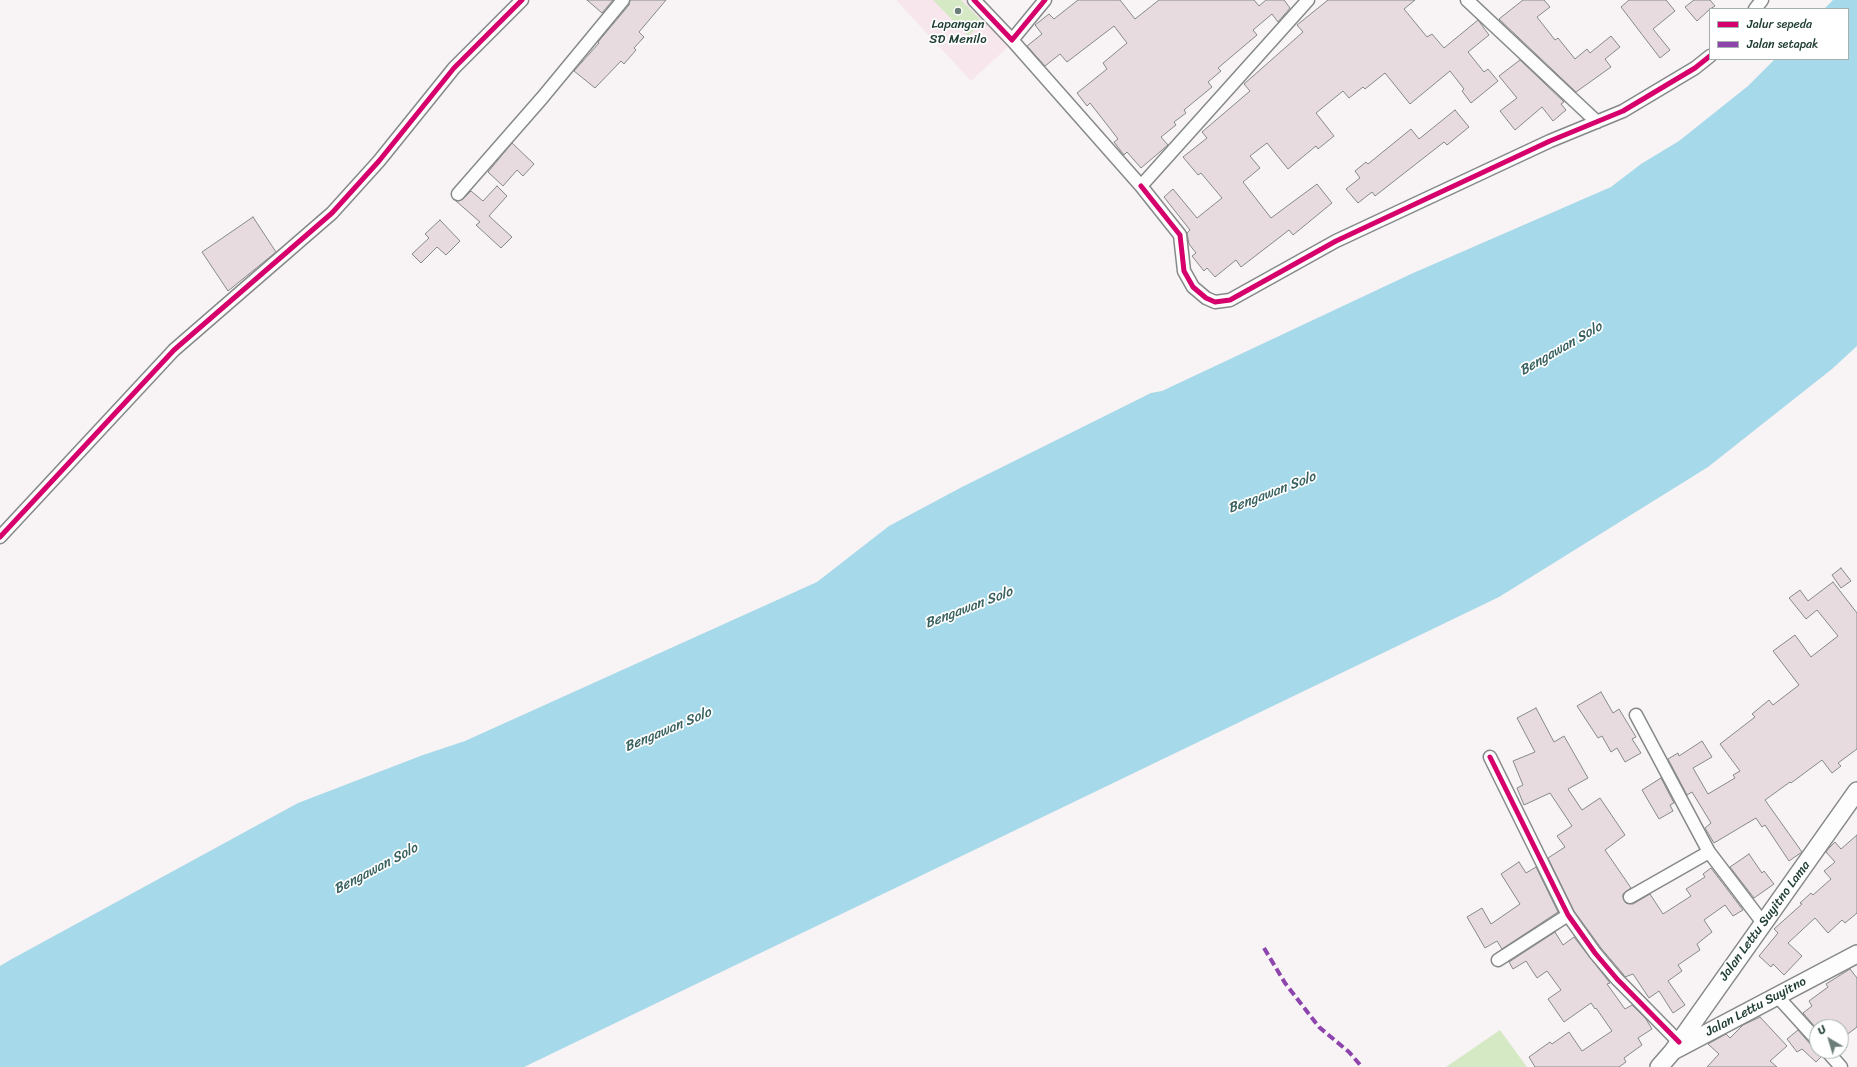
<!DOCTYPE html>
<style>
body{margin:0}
#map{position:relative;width:1857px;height:1067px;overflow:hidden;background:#f8f3f5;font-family:Sriracha,sans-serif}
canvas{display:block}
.legend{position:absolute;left:1709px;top:8px;width:140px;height:52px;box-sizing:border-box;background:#fff;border:1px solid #a5b1ae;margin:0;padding:5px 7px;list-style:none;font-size:12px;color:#1f3d34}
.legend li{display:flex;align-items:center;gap:8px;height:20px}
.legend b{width:20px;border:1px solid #a5b1ae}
.north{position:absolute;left:1809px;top:1019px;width:40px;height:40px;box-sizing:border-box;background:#fff;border:1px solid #a5b1ae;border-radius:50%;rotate:322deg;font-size:11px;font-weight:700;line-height:16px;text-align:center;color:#1f3d34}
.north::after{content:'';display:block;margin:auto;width:14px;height:18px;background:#6b7d78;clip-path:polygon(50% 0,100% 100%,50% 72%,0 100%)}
</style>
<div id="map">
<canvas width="1857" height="1067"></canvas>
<ul class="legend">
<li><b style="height:5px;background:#d6006c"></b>Jalur sepeda</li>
<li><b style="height:5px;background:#8e44ad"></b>Jalan setapak</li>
</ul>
<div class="north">U</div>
</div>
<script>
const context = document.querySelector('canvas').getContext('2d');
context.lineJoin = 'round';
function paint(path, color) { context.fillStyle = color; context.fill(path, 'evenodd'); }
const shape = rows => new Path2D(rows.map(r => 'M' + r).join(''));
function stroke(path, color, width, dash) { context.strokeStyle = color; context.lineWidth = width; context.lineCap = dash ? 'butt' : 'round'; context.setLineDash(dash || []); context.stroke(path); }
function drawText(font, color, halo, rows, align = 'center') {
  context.font = font + ' Sriracha,sans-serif'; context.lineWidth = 3.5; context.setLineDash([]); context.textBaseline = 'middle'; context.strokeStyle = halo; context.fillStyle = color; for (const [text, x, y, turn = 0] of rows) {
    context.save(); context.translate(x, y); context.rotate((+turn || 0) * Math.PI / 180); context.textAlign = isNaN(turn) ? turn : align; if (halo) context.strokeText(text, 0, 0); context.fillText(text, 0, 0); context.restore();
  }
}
paint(shape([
 [896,0,966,0,1009,46,971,81]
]), '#f7e7ed');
paint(shape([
 [933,0,961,0,983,22,968,36],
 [1500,1030,1527,1067,1446,1067]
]), '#d5e9c4');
paint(shape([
 [1833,0,1857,0,1857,346,1832,369,1708,467,1499,597,524,1067,0,1067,0,966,10,960,298,803,423,755,465,741,817,582,889,526,962,487,1151,393,1162,391,1411,274,1611,187,1641,164,1679,141,1748,86,1775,59,1848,59,1848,9,1824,9]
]), '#a6d9e9');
const building = shape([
 [587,0,613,0,602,13,587,0],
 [630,0,666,0,639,32,644,37,634,48,636,50,624,64,621,61,595,88,574,71,599,43,598,42,629,5,630,0],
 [1078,0,1120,0,1135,19,1159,0,1254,0,1259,6,1266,0,1284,0,1290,8,1278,22,1272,14,1253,30,1257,35,1218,68,1221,71,1208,82,1212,87,1184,110,1186,113,1174,122,1176,125,1161,137,1168,145,1141,168,1127,152,1124,155,1114,142,1118,139,1108,126,1090,103,1087,106,1077,93,1107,69,1103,63,1127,43,1114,26,1067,62,1060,54,1045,66,1027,46,1042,34,1035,25,1049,14,1054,19,1078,0],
 [1328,0,1415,0,1404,9,1427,37,1432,34,1444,48,1478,20,1489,35,1468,52,1484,72,1488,69,1498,81,1471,103,1462,91,1464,89,1450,71,1410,104,1385,73,1365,89,1363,87,1349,98,1343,91,1316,113,1334,136,1318,149,1316,146,1288,169,1267,143,1250,156,1260,168,1243,182,1271,218,1317,184,1332,203,1293,235,1289,230,1241,267,1236,260,1215,277,1207,268,1204,271,1192,256,1196,253,1189,244,1187,233,1190,230,1164,197,1173,189,1197,218,1222,198,1201,173,1198,175,1183,157,1207,138,1202,132,1250,91,1244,84,1303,32,1297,25,1328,0],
 [1523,0,1544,0,1550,7,1537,17,1555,40,1558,38,1575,59,1587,49,1590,53,1611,36,1620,47,1605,59,1611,67,1576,92,1499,19,1523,0],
 [1629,0,1666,0,1675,11,1653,29,1670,50,1660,58,1621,7,1629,0],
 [1694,0,1710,0,1715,6,1710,9,1697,21,1685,7,1694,0],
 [1520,60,1564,102,1561,104,1566,110,1553,121,1542,107,1515,130,1500,111,1517,98,1499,76,1520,60],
 [1455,110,1469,127,1447,145,1444,142,1375,196,1372,192,1358,203,1346,189,1360,178,1355,171,1366,162,1368,164,1411,129,1419,139,1455,110],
 [512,143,534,164,523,176,517,170,503,186,488,172,512,143],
 [497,186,507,196,489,216,512,237,501,248,476,225,480,222,456,201,463,199,471,191,483,201,497,186],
 [253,217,276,252,228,291,202,252,253,217],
 [440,220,460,241,446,255,437,247,421,263,412,254,429,238,425,234,440,220],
 [1841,568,1851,581,1841,588,1832,575,1841,568],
 [1833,582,1857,613,1857,749,1838,763,1841,766,1832,773,1822,760,1791,783,1790,782,1765,800,1802,852,1789,861,1765,825,1762,827,1756,818,1714,843,1705,828,1711,823,1692,792,1687,795,1668,759,1678,753,1679,756,1702,741,1712,757,1693,768,1708,794,1735,778,1733,775,1740,771,1720,744,1755,717,1752,714,1769,700,1773,705,1799,685,1773,651,1795,635,1811,657,1838,636,1817,610,1806,619,1789,598,1800,590,1808,601,1833,582],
 [1601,692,1613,713,1619,709,1636,737,1632,739,1641,753,1625,762,1617,748,1611,752,1602,736,1598,738,1577,706,1601,692],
 [1536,708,1554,742,1564,736,1588,778,1568,789,1582,810,1600,798,1625,835,1605,850,1631,888,1623,894,1623,897,1626,903,1633,904,1650,894,1663,914,1691,896,1686,889,1705,877,1703,874,1711,868,1743,910,1733,916,1725,905,1704,920,1712,932,1697,944,1700,950,1678,965,1682,971,1668,981,1685,1005,1673,1013,1659,991,1649,998,1633,974,1625,977,1623,974,1601,948,1574,911,1548,858,1565,847,1557,836,1572,826,1550,793,1524,805,1517,788,1523,785,1513,761,1535,752,1517,718,1536,708],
 [1661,778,1674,803,1670,805,1673,811,1659,819,1642,790,1661,778],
 [1857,835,1857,913,1845,923,1842,920,1828,933,1815,918,1788,943,1802,956,1784,975,1773,964,1771,967,1759,956,1778,933,1774,929,1802,904,1800,903,1811,893,1813,895,1831,879,1824,871,1835,862,1826,852,1829,848,1835,842,1841,849,1857,835],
 [1749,854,1762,873,1764,871,1774,884,1754,898,1730,867,1749,854],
 [1519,862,1526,873,1536,867,1558,912,1502,949,1497,941,1485,948,1467,917,1482,908,1491,924,1520,904,1501,874,1519,862],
 [1555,932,1563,945,1574,937,1610,983,1607,984,1625,1009,1632,1005,1646,1019,1652,1029,1638,1038,1642,1045,1624,1058,1626,1062,1619,1067,1535,1067,1529,1057,1550,1042,1552,1044,1569,1032,1582,1051,1612,1031,1596,1008,1595,1009,1591,1003,1564,1022,1548,999,1561,990,1547,971,1537,978,1526,961,1513,969,1509,962,1555,932],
 [1850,969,1857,978,1857,1027,1841,1039,1841,1027,1817,1027,1817,1029,1803,1013,1812,1006,1809,1001,1828,987,1826,984,1850,969],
 [1760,1017,1787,1046,1770,1061,1777,1067,1707,1067,1719,1054,1708,1044,1726,1034,1730,1038,1743,1025,1760,1017],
 [1798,1030,1811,1045,1817,1047,1817,1051,1820,1051,1822,1056,1816,1062,1802,1049,1797,1052,1787,1039,1798,1030]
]);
paint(building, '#e8dbdf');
stroke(building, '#868989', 1);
const street = shape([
 [974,0,1012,40,1045,0],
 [1467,0,1597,122],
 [1755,9,1762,0],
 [1012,40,1141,186,1308,0],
 [1141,186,1180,235,1184,271,1193,287,1206,298,1215,302,1230,300,1336,241,1550,141,1623,111,1695,68,1710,56],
 [458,194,542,98,623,0],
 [0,537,174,350,332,213,379,161,454,68,522,0],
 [1636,715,1709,852,1763,923],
 [1490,757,1568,915,1595,953,1617,979,1679,1042],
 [1630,897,1709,852],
 [1498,960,1568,915],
 [1777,996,1817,1040],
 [1827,1051,1841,1067]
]);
const secondary = shape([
 [1673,1051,1857,791],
 [1659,1067,1673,1051,1857,954]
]);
stroke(street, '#868989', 15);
stroke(secondary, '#868989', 20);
stroke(street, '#fefdfe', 12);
stroke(secondary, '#fefdfe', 17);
stroke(shape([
 [1264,948,1285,983,1319,1027,1349,1052,1362,1067]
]), '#8e44ad', 4, [8, 4]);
stroke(shape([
 [974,0,1012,40,1045,0],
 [1141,186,1180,235,1184,271,1193,287,1206,298,1215,302,1230,300,1336,241,1550,141,1623,111,1695,68,1710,56],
 [0,537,174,350,332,213,379,161,454,68,522,0],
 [1490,757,1568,915,1595,953,1617,979,1679,1042]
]), '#d6006c', 5);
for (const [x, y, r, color] of [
 [958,11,4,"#6b7d78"]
]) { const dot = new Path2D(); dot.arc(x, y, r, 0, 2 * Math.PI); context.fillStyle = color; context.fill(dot); stroke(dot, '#fff', 1.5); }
drawText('13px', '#1f3d34', '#fff', [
 ["Lapangan",958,25],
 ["SD Menilo",958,40]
]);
drawText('13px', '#1f3d34', '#fff', [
 ["Jalan Lettu Suyitno Lama",1765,921,-54],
 ["Jalan Lettu Suyitno",1756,1007,-28]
]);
drawText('italic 14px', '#386160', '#fff', [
 ["Bengawan Solo",1561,349,-30],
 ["Bengawan Solo",1272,493,-21],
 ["Bengawan Solo",969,608,-21],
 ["Bengawan Solo",668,730,-23],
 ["Bengawan Solo",376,869,-28]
]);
</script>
